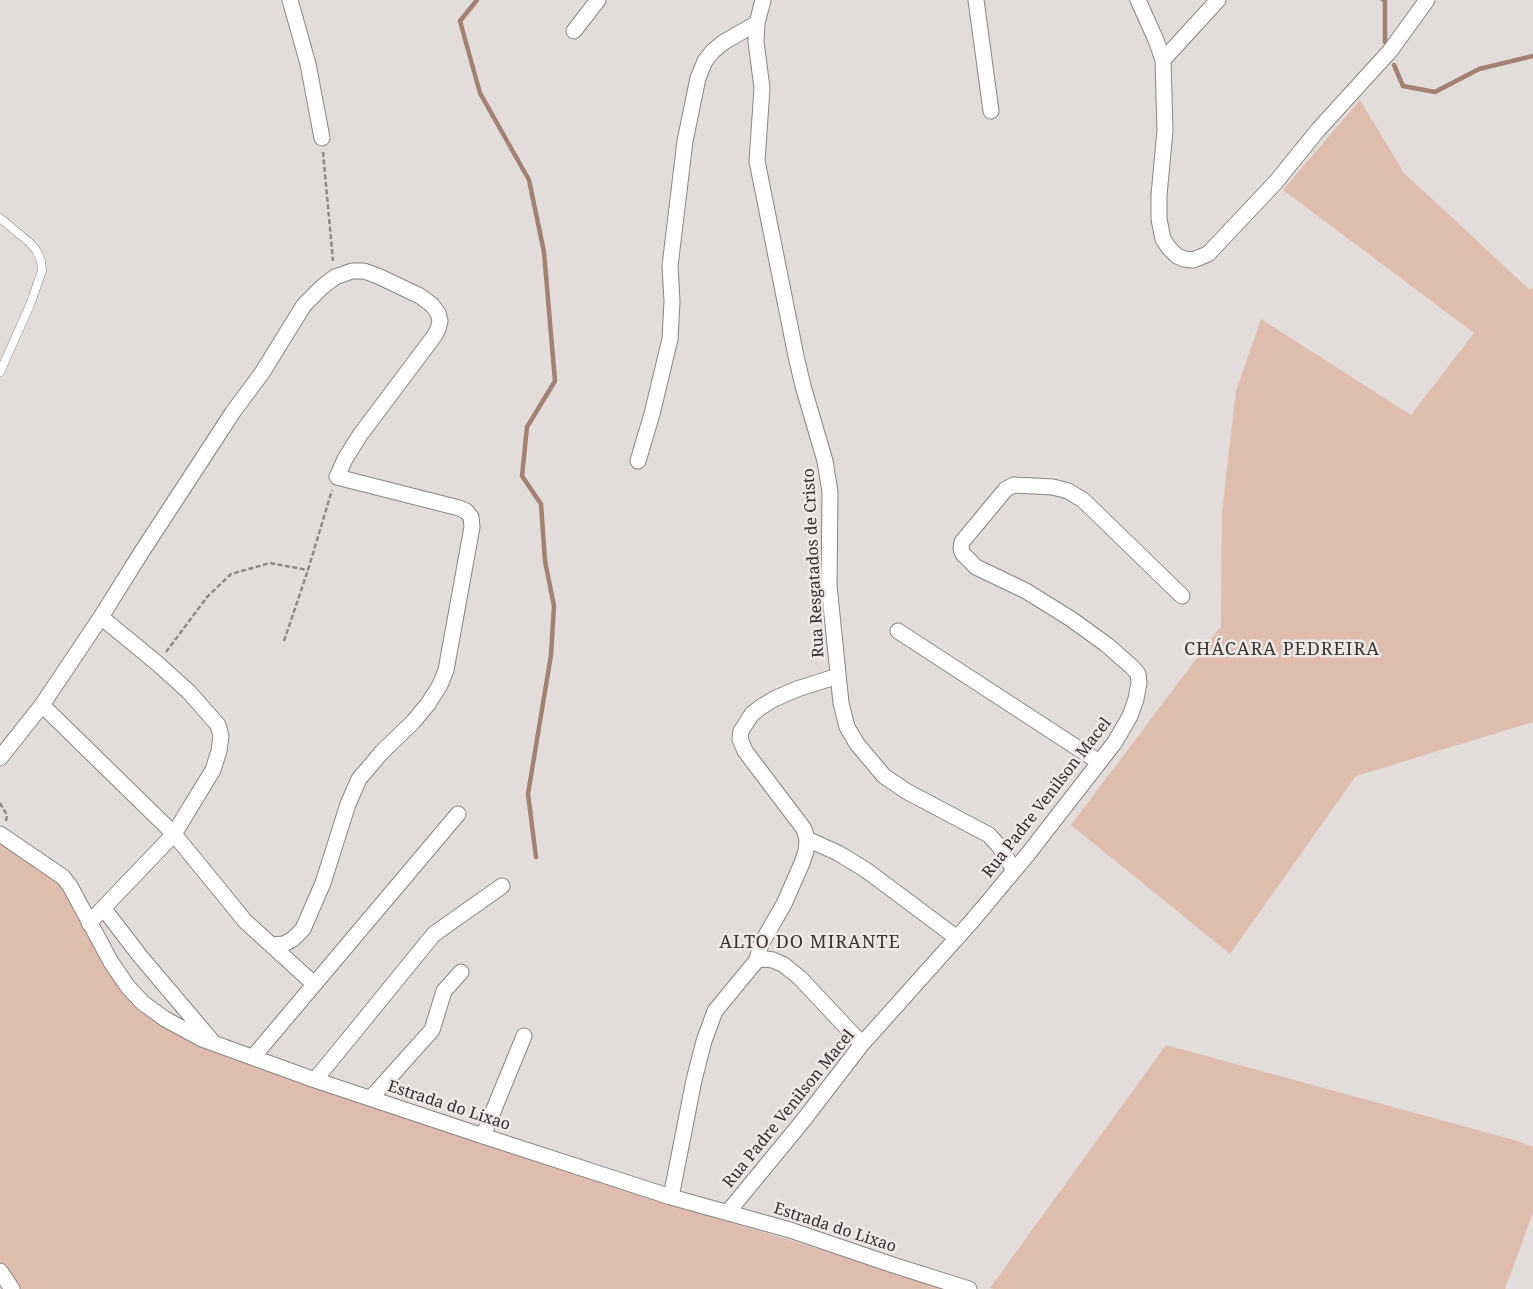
<!DOCTYPE html>
<meta charset="utf-8">
<style>
body{margin:0}
canvas{display:block;background:#e2dddb}
</style>
<canvas width="1533" height="1289"></canvas>
<script>
const context = document.querySelector('canvas').getContext('2d');
context.lineJoin = 'round';
function paint(path, color) { context.fillStyle = color; context.fill(path, 'evenodd'); }
const shape = rows => new Path2D(rows.map(r => 'M' + r).join(''));
function stroke(path, color, width, dash) { context.strokeStyle = color; context.lineWidth = width; context.lineCap = dash ? 'butt' : 'round'; context.setLineDash(dash || []); context.stroke(path); }
function drawText(font, color, halo, rows, align = 'center') {
  context.font = font + ' "Noto Serif",serif'; context.lineWidth = 5; context.setLineDash([]); context.textBaseline = 'middle'; context.strokeStyle = halo; context.fillStyle = color; for (const [text, x, y, turn = 0] of rows) {
    context.save(); context.translate(x, y); context.rotate((+turn || 0) * Math.PI / 180); context.textAlign = isNaN(turn) ? turn : align; if (halo) context.strokeText(text, 0, 0); context.fillText(text, 0, 0); context.restore();
  }
}
paint(shape([
 [1360,100,1404,173,1530,290,1533,287,1533,722,1356,776,1230,954,1071,825,1221,626,1222,511,1236,391,1261,319,1411,415,1474,333,1283,190],
 [0,844,36,864,56,879,69,895,131,1000,344,1096,729,1222,953,1289,11,1289,10,1281,0,1262],
 [1166,1045,1514,1140,1533,1147,1533,1213,1505,1289,994,1289,990,1288]
]), '#debdae');
stroke(shape([
 [477,0,460,21,480,93,529,180,544,252,555,381,527,427,522,476,541,504,545,561,554,606,551,655,528,794,536,857],
 [1383,0,1385,1,1385,42],
 [1394,65,1403,86,1435,92,1479,69,1533,56]
]), '#a28172', 4.5);
const lane = shape([
 [0,218,30,243,36,250,41,261,42,271,30,305,0,372]
]);
const street = shape([
 [290,0,308,64,322,138],
 [763,0,757,23,756,42,762,88,757,161,796,356,803,386,825,461,830,492,829,585,841,703,847,727,857,744,884,776,906,791,989,835,999,846,1014,870],
 [976,0,991,111],
 [1138,0,1156,40,1163,60,1165,131,1159,195,1159,219,1163,239,1169,248,1177,256,1184,259,1193,260,1208,254,1275,183,1318,130,1390,51,1427,0],
 [574,31,598,0],
 [1163,60,1218,0],
 [638,461,652,414,670,339,672,301,670,266,685,141,698,78,705,61,713,51,724,42,757,23],
 [898,631,1099,762],
 [0,758,42,705],
 [0,834,63,877,70,886,111,962,128,987,143,1003,165,1019,202,1039,315,1080,483,1136,671,1197,790,1230,893,1265,969,1289],
 [807,839,838,853,866,870,957,938],
 [104,909,140,956,212,1041],
 [89,923,174,834,213,770,219,751,221,736,218,725,189,692,158,664,101,617],
 [272,945,284,944,293,939,303,929,323,883,348,804,359,779,382,752,413,722,428,704,440,685,446,670,472,527,471,517,466,511,459,508,337,477,345,459,360,435,435,335,438,329,440,321,438,313,432,305,420,296,378,276,364,271,352,271,335,277,322,287,304,305,262,373,233,412,141,553,101,617,42,705,174,834,245,921,314,984],
 [757,960,761,944,784,904,802,863,806,851,807,839,804,829,745,751,740,739,741,731,752,714,761,707,774,699,797,689,838,676],
 [253,1057,458,814],
 [315,1080,434,934,502,886],
 [371,1098,432,1030,444,991,461,972],
 [483,1136,524,1036],
 [671,1197,694,1080,704,1041,715,1011,757,960,765,959,773,960,784,965,800,978,862,1044],
 [728,1212,802,1122,862,1044,972,921,1028,854,1115,742,1130,716,1136,699,1139,683,1138,674,1132,667,1107,645,1071,619,1026,591,976,567,963,554,961,549,962,542,1006,489,1014,485,1053,487,1068,491,1083,500,1182,596],
 [0,1271,12,1289]
]);
stroke(lane, '#888482', 9);
stroke(street, '#888482', 17);
stroke(shape([
 [323,152,333,261],
 [284,641,308,570,332,490],
 [166,652,207,597,231,574,270,563,308,570],
 [0,803,7,815,6,821]
]), '#8d8988', 2.5, [5, 2.5]);
stroke(lane, '#fff', 8);
stroke(street, '#fff', 15);
drawText('16px', '#302e2e', '#efeae8', [
 ["Rua Resgatados de Cristo",814,563,-93],
 ["Rua Padre Venilson Macel",1047,798,-52],
 ["Estrada do Lixao",449,1106,18],
 ["Rua Padre Venilson Macel",789,1109,-51],
 ["Estrada do Lixao",835,1228,18]
]);
context.letterSpacing = '1px';
drawText('18px', '#393533', '#efeae8', [
 ["CHÁCARA PEDREIRA",1282,650],
 ["ALTO DO MIRANTE",810,943]
]);
context.letterSpacing = '0px';
</script>
